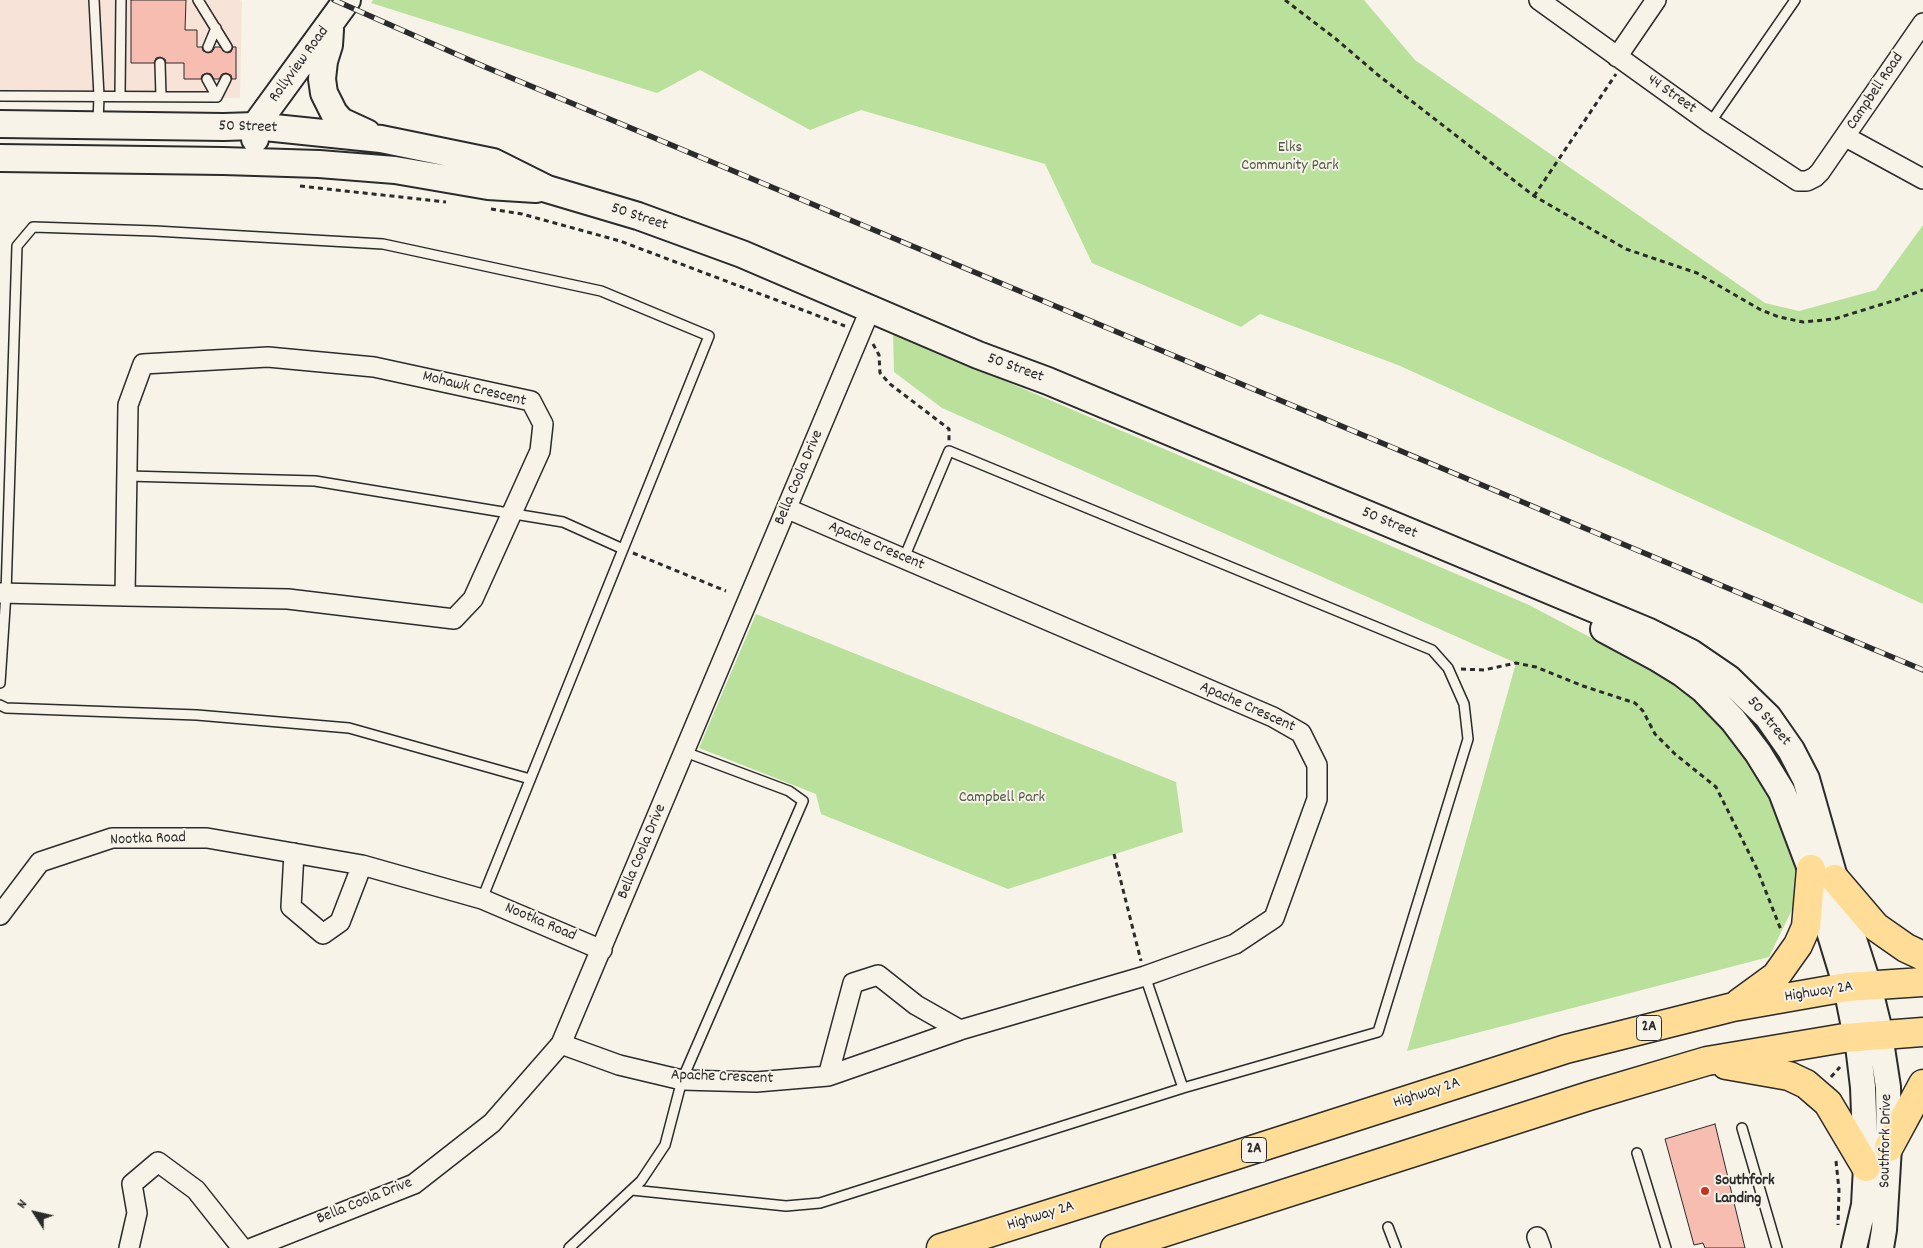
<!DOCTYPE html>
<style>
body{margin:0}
#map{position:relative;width:1923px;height:1248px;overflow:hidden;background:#f7f3e8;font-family:Dekko,sans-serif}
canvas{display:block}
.north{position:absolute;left:10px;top:1188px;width:50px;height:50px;-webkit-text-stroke:4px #f7f3e8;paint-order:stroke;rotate:305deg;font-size:14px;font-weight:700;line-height:20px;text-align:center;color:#2b2b2b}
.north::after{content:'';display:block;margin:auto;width:18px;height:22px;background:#2b2b2b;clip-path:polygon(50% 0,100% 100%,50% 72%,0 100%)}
</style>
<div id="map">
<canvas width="1923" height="1248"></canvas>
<div class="north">N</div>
</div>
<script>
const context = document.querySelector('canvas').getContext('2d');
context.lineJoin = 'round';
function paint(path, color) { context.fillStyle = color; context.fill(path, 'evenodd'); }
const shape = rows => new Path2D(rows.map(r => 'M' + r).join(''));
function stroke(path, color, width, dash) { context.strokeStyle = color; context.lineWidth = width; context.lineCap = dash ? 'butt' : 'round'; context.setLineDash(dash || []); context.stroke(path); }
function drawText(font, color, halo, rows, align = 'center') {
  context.font = font + ' Dekko,sans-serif'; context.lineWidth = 4; context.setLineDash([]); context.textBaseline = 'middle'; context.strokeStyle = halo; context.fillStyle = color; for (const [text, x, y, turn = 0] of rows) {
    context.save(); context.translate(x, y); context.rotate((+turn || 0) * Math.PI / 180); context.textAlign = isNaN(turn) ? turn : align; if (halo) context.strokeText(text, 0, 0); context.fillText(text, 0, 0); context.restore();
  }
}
paint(shape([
 [0,0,240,0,242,1,240,98,0,97]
]), '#f7e3d8');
paint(shape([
 [373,0,1364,0,1415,60,1765,303,1799,311,1876,290,1923,225,1923,604,1398,365,1260,314,1241,327,1092,263,1045,164,861,110,810,130,700,70,657,93,371,3],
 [893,333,1529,605,1675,682,1766,765,1802,889,1769,957,1407,1051,1516,663,942,408,894,372],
 [756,614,1176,782,1183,832,1008,889,821,814,816,794,699,748]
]), '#bae19c');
const building = shape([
 [131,0,186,0,185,30,197,30,197,47,202,47,203,51,208,53,212,52,215,47,220,47,227,53,231,52,233,47,236,47,236,79,232,79,231,75,226,73,222,74,219,79,214,79,211,74,207,73,202,75,201,79,184,79,184,63,166,63,165,59,160,57,156,58,154,63,131,63,131,0],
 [1715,1124,1745,1248,1705,1248,1703,1243,1694,1245,1665,1139,1715,1124]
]);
paint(building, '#f7bdb1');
stroke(building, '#2b2b2b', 1);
const service = shape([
 [94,0,99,96,98,123],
 [198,0,227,47],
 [208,47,216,28],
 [160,63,161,96],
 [207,79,217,97],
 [0,96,217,97],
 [120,96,121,0],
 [217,97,226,79],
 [1710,123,1795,0],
 [127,476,315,481,563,522,623,549],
 [904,558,949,451,1432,650,1448,668,1464,704,1468,739,1378,1032,1183,1088],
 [0,683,6,593,17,246,33,227,155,231,383,244,601,291,709,336,482,899],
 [0,705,6,708,197,715,349,728,530,779],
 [1742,1128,1777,1248],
 [1637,1153,1666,1248],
 [632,1190,786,1206,820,1203,1183,1088,1145,976],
 [1388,1227,1396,1248],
 [569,1248,641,1181,665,1145,682,1080,803,801,789,791,685,752]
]);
const minor = shape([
 [1539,0,1710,123,1798,181,1807,181,1815,177,1820,172,1923,23],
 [1617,57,1656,0],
 [1846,137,1923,179],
 [0,593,125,596,288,599,454,619,473,599,540,451,543,424,531,401,374,367,268,357,143,364,128,405,125,596],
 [294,853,291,907,323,934,340,922,362,865],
 [0,915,40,862,112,838,207,838,362,865,482,899,602,950],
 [561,1044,619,1065,682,1080,756,1082,828,1076,960,1030,1145,976,1235,944,1274,918,1317,799,1317,765,1301,733,1273,717,788,509],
 [828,1076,853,983,878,975,916,1005,960,1030],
 [1537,1237,1541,1248],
 [129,1248,137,1213,132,1184,158,1162,196,1190,242,1248],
 [252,1248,414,1184,492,1123,561,1044,870,310]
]);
const tertiary = shape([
 [1880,1035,1888,1087,1889,1147,1884,1230,1881,1248],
 [1854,1248,1864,1205,1866,1167,1863,1087,1857,1037]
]);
const secondary = shape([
 [330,30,329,45,324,61,322,79,324,93,334,113,341,121,367,133],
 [0,124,224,127,255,126,381,139,493,162,547,189,638,216,742,254,978,355,1048,381,1647,631,1691,653,1729,679,1768,717,1791,750,1806,779,1841,902,1868,986,1880,1035],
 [255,139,255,126,347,0],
 [0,158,223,161,319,164,395,170,488,186,536,189],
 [1604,629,1656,657,1682,673,1704,690,1733,720,1758,753,1782,792,1811,869,1847,987,1857,1037]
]);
const primary = shape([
 [1835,879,1876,927,1906,948,1923,956],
 [1739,1003,1776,976,1798,945,1806,927,1811,869],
 [1726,1065,1789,1076,1806,1084,1828,1103,1866,1167],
 [1889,1147,1923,1084],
 [941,1248,1230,1157,1566,1049,1733,1007,1847,987,1923,982],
 [1115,1248,1589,1096,1707,1061,1844,1038,1923,1032]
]);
stroke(service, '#2b2b2b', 12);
stroke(minor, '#2b2b2b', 22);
stroke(tertiary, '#2b2b2b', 28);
stroke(secondary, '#2b2b2b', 30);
stroke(primary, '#2b2b2b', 31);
stroke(shape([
 [1285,0,1336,39,1378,75,1534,196,1626,249,1697,273,1761,310,1779,317,1803,322,1834,319,1896,300,1923,290],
 [300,186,446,202],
 [1534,196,1616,74],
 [491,209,522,214,620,241,845,326],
 [873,344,879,355,880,373,890,384,949,429,949,441],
 [633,553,726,591],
 [1461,669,1484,670,1516,663,1536,667,1583,686,1635,703,1643,711,1655,734,1675,754,1716,787,1757,869,1781,930],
 [1114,854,1141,961],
 [1831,1077,1840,1067],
 [1836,1161,1839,1190,1838,1225]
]), '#2b2b2b', 3, [5, 4]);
stroke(service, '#f7f3e8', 9);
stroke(minor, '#f7f3e8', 19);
stroke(tertiary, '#f7f3e8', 24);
stroke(secondary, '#f7f3e8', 26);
stroke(primary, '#ffdd96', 28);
const rail = shape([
 [334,0,483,66,1923,670]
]);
stroke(rail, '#2b2b2b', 5.5);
stroke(rail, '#f7f3e8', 4, [11]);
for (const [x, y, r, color] of [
 [1705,1191,5,"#c8321e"]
]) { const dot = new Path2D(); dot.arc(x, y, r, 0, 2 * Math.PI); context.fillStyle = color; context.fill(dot); stroke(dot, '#f7f3e8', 2); }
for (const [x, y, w] of [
 [1649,1028,25],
 [1254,1150,25]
]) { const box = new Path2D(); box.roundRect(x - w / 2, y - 12.5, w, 25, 4); context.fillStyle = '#f7f3e8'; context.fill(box); stroke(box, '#2b2b2b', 1); }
drawText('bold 15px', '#2b2b2b', null, [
 ["2A",1649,1028],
 ["2A",1254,1150]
]);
drawText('16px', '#2b2b2b', '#f7f3e8', [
 ["Rollyview Road",300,65,-54],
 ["Campbell Road",1876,92,-56],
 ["44 Street",1671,95,35],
 ["50 Street",248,128,2],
 ["50 Street",639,218,18],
 ["50 Street",1015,369,20],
 ["Mohawk Crescent",474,390,14],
 ["Bella Coola Drive",800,478,-67],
 ["50 Street",1389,524,23],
 ["Apache Crescent",876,547,23],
 ["Apache Crescent",1247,708,24],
 ["50 Street",1768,722,50],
 ["Nootka Road",148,840,-2],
 ["Bella Coola Drive",643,852,-67],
 ["Nootka Road",540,923,23],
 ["Highway 2A",1819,993,-9],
 ["Apache Crescent",722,1078,2],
 ["Highway 2A",1427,1094,-18],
 ["Southfork Drive",1887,1141,-89],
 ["Bella Coola Drive",365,1202,-22],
 ["Highway 2A",1041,1217,-17]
]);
drawText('16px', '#4f5847', '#f7f3e8', [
 ["Elks",1290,149],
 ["Community Park",1290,167],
 ["Campbell Park",1002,799]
]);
drawText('bold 16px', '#2b2b2b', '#f7f3e8', [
 ["Southfork",1715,1182],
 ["Landing",1715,1200]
], 'left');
</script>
